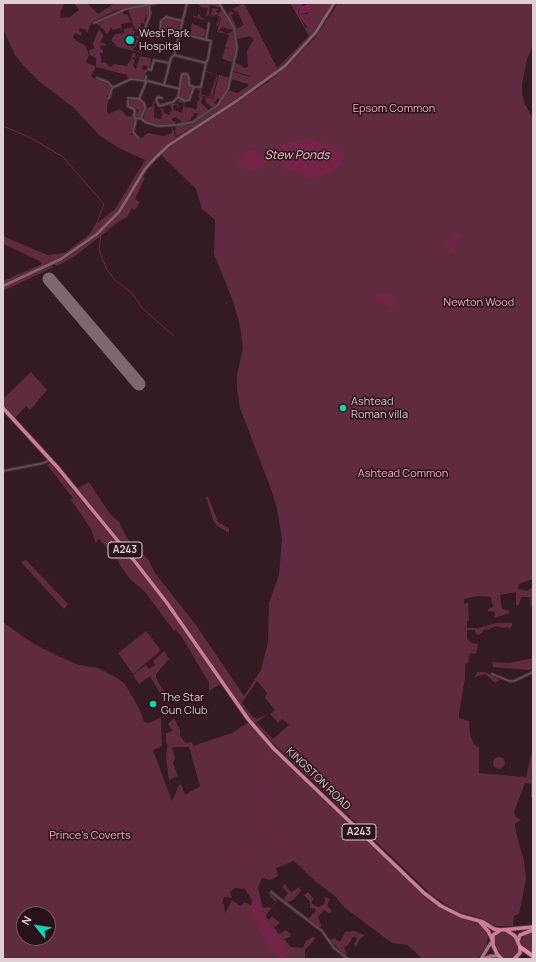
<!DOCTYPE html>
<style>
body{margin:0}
#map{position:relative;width:536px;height:962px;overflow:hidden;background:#331a23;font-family:Manrope,sans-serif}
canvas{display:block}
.frame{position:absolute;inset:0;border:4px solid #dfced3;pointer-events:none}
.north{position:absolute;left:16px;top:906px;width:40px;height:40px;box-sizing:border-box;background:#29111a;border:1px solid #725d64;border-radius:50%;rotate:300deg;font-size:11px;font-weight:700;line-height:16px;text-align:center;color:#dfced3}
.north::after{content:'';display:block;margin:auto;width:14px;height:18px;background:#0dd5b5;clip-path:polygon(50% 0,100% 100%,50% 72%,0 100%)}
</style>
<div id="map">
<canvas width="536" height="962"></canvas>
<div class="frame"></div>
<div class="north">N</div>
</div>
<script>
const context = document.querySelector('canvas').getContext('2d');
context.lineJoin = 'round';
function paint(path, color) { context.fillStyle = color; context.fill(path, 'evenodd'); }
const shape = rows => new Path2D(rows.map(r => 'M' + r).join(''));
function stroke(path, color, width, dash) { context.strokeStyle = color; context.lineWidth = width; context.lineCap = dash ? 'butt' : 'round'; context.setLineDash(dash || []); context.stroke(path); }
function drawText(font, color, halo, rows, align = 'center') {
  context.font = font + ' Manrope,sans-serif'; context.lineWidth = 3; context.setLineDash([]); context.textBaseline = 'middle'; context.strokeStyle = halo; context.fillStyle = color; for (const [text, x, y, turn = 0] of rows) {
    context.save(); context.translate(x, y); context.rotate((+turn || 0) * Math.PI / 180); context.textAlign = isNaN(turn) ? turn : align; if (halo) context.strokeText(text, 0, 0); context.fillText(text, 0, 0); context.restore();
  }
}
paint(shape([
 [3,3,65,3,61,10,60,18,70,17,79,10,74,3,87,3,98,14,115,3,154,3,116,10,92,22,87,33,86,30,80,28,79,31,82,32,81,36,75,33,73,37,76,41,85,45,89,55,86,62,96,67,96,58,90,55,89,51,94,48,93,43,99,29,104,36,100,42,106,44,105,46,101,45,100,48,103,50,103,53,100,53,102,63,105,62,110,67,114,64,127,66,128,63,131,61,132,54,135,53,136,58,133,57,132,59,135,60,133,66,136,69,140,56,151,58,150,67,143,65,142,69,148,71,144,76,144,80,132,78,128,79,127,75,96,67,91,76,97,80,106,82,110,86,111,90,109,95,106,96,109,98,107,106,107,112,109,114,120,109,127,116,131,117,133,115,135,119,131,135,134,135,139,140,148,133,163,136,172,133,172,126,176,137,144,168,148,170,143,177,145,178,135,199,140,202,135,210,132,208,127,217,121,220,75,256,57,266,50,262,43,265,43,267,3,284,3,281,42,264,40,261,3,244,3,236,47,255,65,253,90,234,95,225,115,209,145,160,119,148,100,136,74,108,41,83,23,65,15,55,3,29],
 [198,3,207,3,204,6,208,3,219,3,221,8,210,5,209,15,207,15,220,18,218,26,216,26,219,19,216,17,206,16,205,20,193,17,194,13,194,16,198,17,198,13,202,18,205,19,208,8,199,7,203,6,198,5],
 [244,3,277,68,309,36,290,3,333,3,314,33,278,70,207,119,177,136,175,132,176,126,191,124,208,114,218,105,228,90,237,93,248,86,248,84,231,79,233,72,250,77,252,71,250,76,233,71,235,63,241,65,244,68,248,67,247,51,254,39,249,36,238,39,228,13,231,11,234,13,231,15,237,29,244,25,237,11,235,12,233,9,228,11],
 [303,4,306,4,312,9,307,14,300,14,310,24,309,29,305,27,298,14,298,10],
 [338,3,533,3,533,44,527,60,522,84,522,94,525,104,533,119,533,579,519,584,518,589,528,591,530,588,532,589,533,600,531,610,530,597,521,597,519,605,516,605,516,592,500,595,502,609,508,610,510,613,494,618,495,612,488,611,488,609,493,607,491,597,478,596,464,599,464,604,468,603,469,620,467,621,467,628,478,628,496,623,512,623,512,626,509,629,508,627,504,628,495,626,490,629,484,630,479,635,476,634,475,630,467,630,467,639,472,643,478,644,476,654,470,653,468,663,465,664,465,678,459,714,459,718,469,721,470,734,474,744,479,748,479,773,526,777,533,748,533,797,531,797,531,784,525,783,514,812,516,817,521,820,515,824,516,832,524,861,526,879,519,914,514,916,513,926,496,926,480,918,456,911,433,896,271,741,257,725,258,724,273,739,289,725,282,719,278,723,270,714,275,710,265,698,267,693,263,688,257,681,242,703,252,716,257,719,267,714,255,724,238,704,181,619,78,488,89,482,110,514,119,522,129,541,148,559,155,573,196,625,244,696,261,670,268,642,269,603,279,575,282,539,277,509,271,489,240,408,237,388,237,374,243,349,240,326,233,301,214,254,215,220,202,209,196,189,161,155,170,147,268,82,289,65,317,35],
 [140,7,149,7,149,14,145,18,144,22,146,23,144,24,141,23,140,28,143,27,150,32,160,35,137,30,134,28,128,9],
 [212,8,218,9,216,12,219,13,223,9,234,29,227,29,223,27,219,30,227,34,233,31,234,40,234,30,237,48,234,62,232,60,232,62,222,59,225,48,230,49,225,47,229,35,217,32,221,18,216,14,215,16,210,15,212,12],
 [123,11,124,15,127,14,131,22,121,24,122,31,120,28,113,30,111,27,108,34,106,34,104,30,96,23,111,15],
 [167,17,177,22,180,21,178,34,163,28,162,21],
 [192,23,206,30,204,37,190,34],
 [132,27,134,31,141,32,141,33,135,32,134,36,140,36,139,39,133,36,130,46,134,46,136,40,139,40,133,50,142,52,142,53,117,47,111,40,115,34,124,33,124,29],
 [206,71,218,75,212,98,200,95,203,97,201,103,210,111,197,118,196,116,199,114,195,113,194,114,192,112,194,116,191,117,191,120,182,123,196,120,178,125,177,124,178,122,178,123,182,122,176,117,171,119,174,122,176,121,175,125,160,126,143,120,146,109,152,106,153,102,155,103,153,107,155,106,154,114,158,115,154,115,154,117,158,119,161,119,162,111,159,109,163,108,164,113,170,115,172,108,169,105,176,103,179,105,178,108,176,104,173,106,174,110,182,113,184,103,179,102,177,100,178,99,185,102,184,107,193,108,195,110,197,107,197,101,199,101,200,98,198,97,200,91,198,90,198,89,202,89,201,94,211,97,210,94,217,75,206,72,205,75],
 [186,74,189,79,188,85,193,89,191,90,190,98,186,100,180,97,182,83,181,79,182,75],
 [219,75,230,78,226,91,220,100,217,98,215,103,214,100,214,104,219,103,211,110,212,107,206,103,205,97,213,99],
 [131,98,141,100,144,105,143,113,140,118,137,118,135,115,139,110,129,106,128,101],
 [51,266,54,267,3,291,3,287],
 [31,372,47,390,30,410,26,406,15,418,3,406,3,399],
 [50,463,164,601,222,683,209,691,209,683,182,637,176,630,174,631,145,592,130,579,120,565,117,559,98,538,96,544,91,529,71,500,73,498,47,465],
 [208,496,218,522,229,528,229,533,217,526,213,520,206,497],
 [26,560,68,604,64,609,21,562],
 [3,622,34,644,58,656,79,665,98,668,117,678,125,684,140,710,144,722,149,723,161,717,162,746,153,750,172,801,179,785,181,784,185,795,200,786,189,747,172,747,175,758,173,763,178,776,169,780,166,759,167,747,169,747,166,742,166,733,173,731,168,724,174,718,180,730,180,736,186,743,192,742,193,746,232,733,248,722,273,750,359,833,359,838,362,837,367,840,429,901,446,911,475,922,484,928,488,937,486,948,477,959,423,959,407,945,392,943,345,908,334,895,316,882,294,861,276,868,278,876,270,880,262,878,258,888,263,908,268,907,271,908,275,902,266,890,277,900,266,916,268,920,272,916,280,923,275,927,271,923,279,934,286,930,291,934,290,937,284,939,291,947,303,948,306,941,313,937,316,938,305,950,305,959,3,959],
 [235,888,245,889,252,900,251,905,244,902,241,906,232,900,225,913,224,904,222,904,224,897,232,898,230,892],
 [24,914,48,914,48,938,24,938],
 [146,631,160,649,159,652,133,674,118,653],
 [164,651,169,659,156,674,156,678,164,692,165,697,163,698,150,676,139,684,133,675,146,665,149,669,155,665,153,661],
 [533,658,533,669,529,670,493,667,492,662,509,663],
 [477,672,485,672,500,680,495,683,485,674,475,677],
 '493 763a6 6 0 1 1 12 0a6 6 0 1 1-12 0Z',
 [285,884,290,891,292,892,299,887,301,891,294,899,287,903,283,900,288,893,282,887],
 [308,892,314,899,311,903,318,907,324,904,325,898,323,896,330,899,327,905,332,911,329,913,324,910,318,917,321,925,320,928,308,919,316,911,314,908,310,908,310,902,304,895],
 [354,931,365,935,360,939,356,947,354,945,357,938,353,937,348,945,344,947,347,954,345,956,330,940,335,938,340,942,345,932],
 [505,931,513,936,518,947,517,955,513,958,506,959,500,955,494,941,495,935],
 [533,932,533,955,524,949,520,941,525,935]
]), '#602b3f');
paint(shape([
 [307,4,312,7,311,12,300,14,310,24,311,27,309,29,298,15,300,7],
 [307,138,335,147,342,154,343,164,325,175,310,178,298,172,284,171,279,152,280,147,285,144],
 [249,150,256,151,267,159,267,163,262,168,253,171,239,167,238,159,242,153],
 [453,234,462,234,455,245,454,250,457,252,455,254,450,253,446,243,452,240],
 [387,293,393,297,395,306,390,307,374,297,379,294],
 [255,898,258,898,265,919,288,948,289,951,286,957,281,959,276,956,258,929,252,911,252,901]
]), '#742447');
stroke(shape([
 [118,3,120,6],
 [3,126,31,138,63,157,104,204,95,228],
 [267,161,280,158],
 [101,235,99,250,107,270,116,281,132,293,142,308,174,336],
 [267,748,268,762],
 [267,772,268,766],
 [265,779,266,774],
 [263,786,264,781],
 [259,796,262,789],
 [257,805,260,810],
 [261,814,261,826],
 [261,828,263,835],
 [283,848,288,852],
 [276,849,281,848],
 [239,851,244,853,246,859],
 [251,885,254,898],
 [286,957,288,959]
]), '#742447', 1);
stroke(shape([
 [49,279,139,384]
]), '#7e6870', 13);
const minor = shape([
 [94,23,126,9,157,3],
 [145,28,150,14,149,5],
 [161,29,171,32],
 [160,33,161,21,166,17,183,21],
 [206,39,209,23],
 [174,55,206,63,208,59,211,41,180,33],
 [148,69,151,70,154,60,169,63],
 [97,78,108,82,112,87],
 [145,82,146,76],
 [146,82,139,99,144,103,145,108,141,118,145,122,158,126,177,125,193,122,218,105,228,89,237,48,234,28,219,3],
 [164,85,171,58,174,55,187,3],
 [178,97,182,74,187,74,189,78,189,85,194,87],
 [109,98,112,88,131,79,148,81,180,89],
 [128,98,139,99],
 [162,98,158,97,156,100,159,106,173,102,178,97,185,101,189,100,194,87,201,87,206,63],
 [128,101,128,106,135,110,134,115,136,119],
 [139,139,133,132,136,119,141,118],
 [3,471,44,463,49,460],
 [492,674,509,681,514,681,533,672],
 [271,892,322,931,334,948,348,959]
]);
const secondary = shape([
 [3,286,61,259,97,234,119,212,145,169,155,158,169,145,235,102,285,66,316,32,334,3]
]);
const primary = shape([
 [481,959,492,941],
 [484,959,491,956,499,956]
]);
const trunk = shape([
 [3,408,58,468,136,563,167,603,248,719,273,748,424,893,441,906,461,916,483,922,494,929,501,930],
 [480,922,488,931,492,939],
 [506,930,515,936,520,947,520,953,514,959],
 [518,941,520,935,533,930],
 [502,959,497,954,493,945,493,935,501,930,533,927]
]);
const motorway = shape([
 [520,947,533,956]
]);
stroke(minor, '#49353d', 3.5);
stroke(secondary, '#49353d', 4.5);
stroke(primary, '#49353d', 5);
stroke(trunk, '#49353d', 5.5);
stroke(motorway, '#49353d', 6);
stroke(minor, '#684b55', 1.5);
stroke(secondary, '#8f5d6f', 2.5);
stroke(primary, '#b57089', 3);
stroke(trunk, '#cf7c9a', 3.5);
stroke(motorway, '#e988ab', 4);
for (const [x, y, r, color] of [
 [130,40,5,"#0dd5b5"],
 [343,408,4,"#0dd5b5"],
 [153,704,4,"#0dd5b5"]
]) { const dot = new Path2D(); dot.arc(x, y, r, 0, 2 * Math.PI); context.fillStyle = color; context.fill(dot); stroke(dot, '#29111a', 1.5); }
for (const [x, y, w] of [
 [125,550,34],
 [359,832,34]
]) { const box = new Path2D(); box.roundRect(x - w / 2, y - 8, w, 16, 3); context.fillStyle = '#29111a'; context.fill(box); stroke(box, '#dfced3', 1); }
drawText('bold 10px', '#dfced3', null, [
 ["A243",125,550],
 ["A243",359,832]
]);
drawText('11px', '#dfced3', '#29111a', [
 ["West Park",139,34],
 ["Hospital",139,47],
 ["Ashtead",351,402],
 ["Roman villa",351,415],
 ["The Star",161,698],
 ["Gun Club",161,711]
], 'left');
drawText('11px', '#f9b1c9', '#29111a', [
 ["Epsom Common",394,109],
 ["Newton Wood",479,303],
 ["Ashtead Common",403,474],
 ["Prince's Coverts",90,836]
]);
drawText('11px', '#dfced3', '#29111a', [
 ["KINGSTON ROAD",318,779,44]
]);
drawText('italic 12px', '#f6c5d4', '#29111a', [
 ["Stew Ponds",297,156]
]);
</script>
